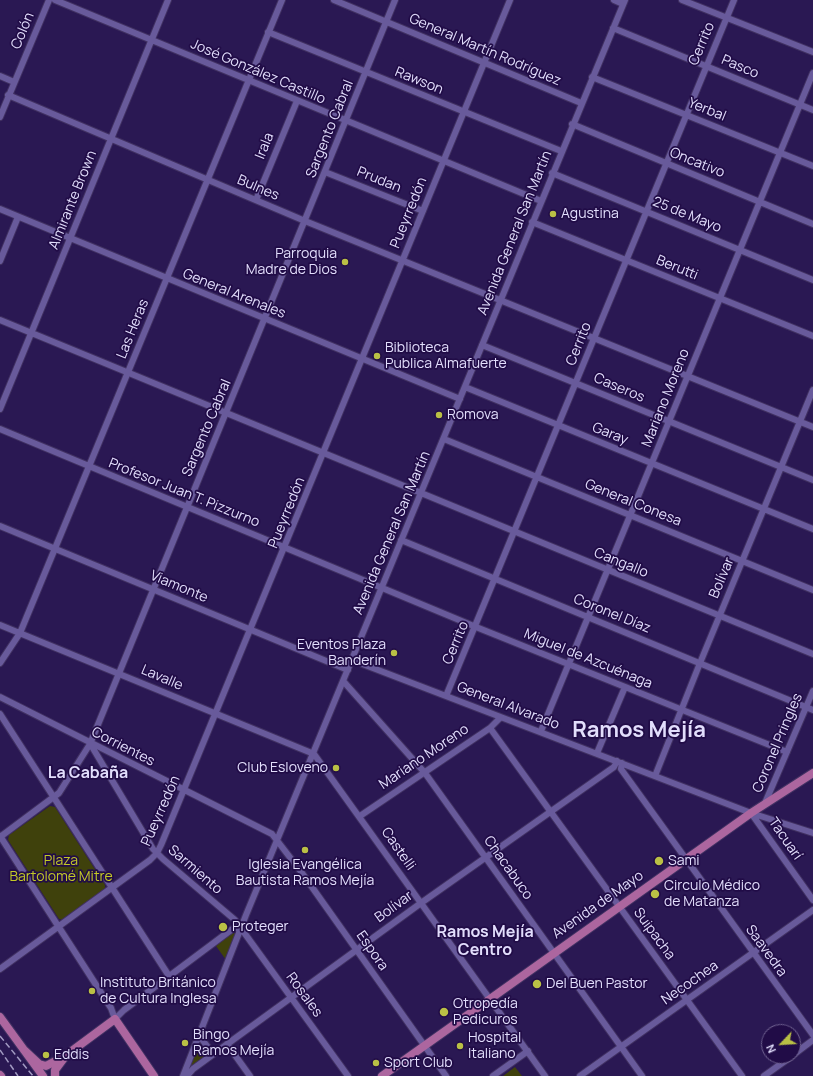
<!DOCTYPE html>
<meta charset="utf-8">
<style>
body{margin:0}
#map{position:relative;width:813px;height:1076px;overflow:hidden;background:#2a1853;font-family:Manrope,sans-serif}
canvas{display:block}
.north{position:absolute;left:761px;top:1024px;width:40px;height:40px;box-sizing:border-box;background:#210c47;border:1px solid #6e608f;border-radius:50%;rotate:245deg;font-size:11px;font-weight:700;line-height:16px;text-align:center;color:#e2defc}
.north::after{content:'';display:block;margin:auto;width:14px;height:18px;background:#bac045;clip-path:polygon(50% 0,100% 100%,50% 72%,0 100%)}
</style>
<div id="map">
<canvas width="813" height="1076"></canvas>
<div class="north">N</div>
</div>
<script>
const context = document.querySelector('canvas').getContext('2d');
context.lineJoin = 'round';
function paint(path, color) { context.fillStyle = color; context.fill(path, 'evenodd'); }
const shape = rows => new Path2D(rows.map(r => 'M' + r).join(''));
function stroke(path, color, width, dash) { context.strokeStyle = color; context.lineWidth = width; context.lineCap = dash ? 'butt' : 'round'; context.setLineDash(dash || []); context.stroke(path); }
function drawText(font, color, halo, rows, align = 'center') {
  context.font = font + ' Manrope,sans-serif'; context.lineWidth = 3.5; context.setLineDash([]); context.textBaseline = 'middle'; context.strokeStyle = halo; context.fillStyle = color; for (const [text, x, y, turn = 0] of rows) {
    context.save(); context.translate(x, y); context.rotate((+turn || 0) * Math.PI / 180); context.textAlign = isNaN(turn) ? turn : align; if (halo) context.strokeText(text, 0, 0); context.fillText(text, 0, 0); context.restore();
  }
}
paint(shape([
 [50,806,55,807,105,885,105,889,63,920,59,919,8,840,9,835],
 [235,933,236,934,226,960,216,946,230,934],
 [200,1040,212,1051,189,1068],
 [515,1067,522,1076,503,1076]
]), '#3f410c');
const minor = shape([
 [55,0,541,201],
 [334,0,581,103],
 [614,0,623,4],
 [682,0,813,52],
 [613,28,813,110],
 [268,32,561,151],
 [0,76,14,82],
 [592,77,813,166],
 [8,95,305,221,813,427],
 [0,117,49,0],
 [572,124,813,224],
 [325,172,423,211],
 [552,173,813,280],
 [256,200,297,101],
 [0,209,460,399],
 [532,222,813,336],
 [0,261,18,217],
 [0,320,813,654],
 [482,345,813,480],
 [465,387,813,529],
 [0,409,168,0],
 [0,429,476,627,787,752],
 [444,439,813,590],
 [0,526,348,670],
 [401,540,813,710],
 [0,625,314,754,545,1076],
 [352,660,751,813,813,833],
 [0,663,20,633,282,0],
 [344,682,425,773,642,1076],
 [446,696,734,0],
 [0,697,272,834,302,873,446,1076],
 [0,714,169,976],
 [490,728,742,1076],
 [541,731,813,73],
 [91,745,153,849,163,859,235,920,348,1076],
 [597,753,625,687],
 [622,763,621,769,813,1035],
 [655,776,700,663,813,390],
 [765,803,813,691],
 [751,813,813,900],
 [360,816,490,728,500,718],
 [0,836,111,1008,115,1019,124,1010,231,930,234,928,240,929],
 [0,837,59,793,90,744,395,0],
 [0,969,150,860,157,853,161,845,510,0],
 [198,1034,213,1054],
 [227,1044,250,1076],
 [793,1055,813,1040],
 [183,1076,246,915,625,0],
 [187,1076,193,1069,421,903,614,767,617,761],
 [493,1076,528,1051],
 [580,1076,813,910],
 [764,1076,792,1056]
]);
const major = shape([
 [0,1017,43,1076],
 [24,1050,39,1064,46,1066,65,1056,115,1019,154,1076],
 [0,1075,1,1076],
 [55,1076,55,1070,64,1058],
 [382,1076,751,813,813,773]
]);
stroke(minor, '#413162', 8);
stroke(major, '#413162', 10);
stroke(minor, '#685a9b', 6);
stroke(major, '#ac669f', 8);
stroke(shape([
 [0,1036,33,1076],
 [0,1050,18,1076]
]), '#a29ac2', 1.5, [6, 3]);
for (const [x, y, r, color] of [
 [553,214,4,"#bac045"],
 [345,262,4,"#bac045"],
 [377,356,4,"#bac045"],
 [439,415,4,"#bac045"],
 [394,653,4,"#bac045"],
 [336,768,4,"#bac045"],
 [305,850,4,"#bac045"],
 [659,861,5,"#bac045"],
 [655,894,5,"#bac045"],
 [223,927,5,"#bac045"],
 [537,984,5,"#bac045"],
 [92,991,4,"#bac045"],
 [444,1012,5,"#bac045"],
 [185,1043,4,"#bac045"],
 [460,1046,4,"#bac045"],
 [46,1055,4,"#bac045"],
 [376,1063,4,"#bac045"]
]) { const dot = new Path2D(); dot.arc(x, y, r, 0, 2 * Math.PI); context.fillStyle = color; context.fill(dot); stroke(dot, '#210c47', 1.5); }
drawText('14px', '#e2defc', '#210c47', [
 ["Colón",23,31,-67],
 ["Cerrito",702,44,-67],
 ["General Martín Rodríguez",485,50,23],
 ["Pasco",740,67,23],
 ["José González Castillo",258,72,23],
 ["Rawson",419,81,22],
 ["Yerbal",707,110,22],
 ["Sargento Cabral",330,129,-68],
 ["Irala",265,146,-68],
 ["Oncativo",697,163,22],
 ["Prudan",379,180,22],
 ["Bulnes",258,188,23],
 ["Almirante Brown",73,200,-68],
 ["Pueyrredón",409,213,-68],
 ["25 de Mayo",687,215,22],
 ["Avenida General San Martín",515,233,-68],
 ["Berutti",677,268,22],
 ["General Arenales",234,294,22],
 ["Las Heras",133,329,-68],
 ["Cerrito",579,344,-68],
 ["Caseros",619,388,23],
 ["Mariano Moreno",666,398,-68],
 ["Sargento Cabral",207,428,-67],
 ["Garay",610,434,22],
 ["Profesor Juan T. Pizzurno",184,493,22],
 ["General Conesa",633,503,22],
 ["Pueyrredón",287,513,-68],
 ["Avenida General San Martín",392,533,-67],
 ["Cangallo",621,563,22],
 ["Bolívar",722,578,-67],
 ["Viamonte",179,587,23],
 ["Coronel Díaz",612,614,22],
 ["Cerrito",456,643,-67],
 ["Miguel de Azcuénaga",588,659,22],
 ["Lavalle",162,678,23],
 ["General Alvarado",508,706,21],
 ["Coronel Pringles",778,743,-67],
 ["Corrientes",123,747,27],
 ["Mariano Moreno",424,757,-34],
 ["Pueyrredón",161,811,-66],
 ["Tacuarí",785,839,55],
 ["Castelli",398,849,55],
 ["Chacabuco",508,868,55],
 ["Sarmiento",195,870,41],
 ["Avenida de Mayo",598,905,-35],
 ["Bolívar",394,907,-36],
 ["Suipacha",654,934,54],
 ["Espora",372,951,55],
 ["Saavedra",766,951,54],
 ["Necochea",690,983,-35],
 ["Rosales",304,995,54]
]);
drawText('14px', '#e2defc', '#210c47', [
 ["Agustina",561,214],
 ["Parroquia",337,254,"right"],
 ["Madre de Dios",337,270,"right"],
 ["Biblioteca",385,348],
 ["Publica Almafuerte",385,364],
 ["Romova",447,415],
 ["Eventos Plaza",386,645,"right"],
 ["Banderín",386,661,"right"],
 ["Club Esloveno",328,768,"right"],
 ["Sami",668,861],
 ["Iglesia Evangélica",305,865,"center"],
 ["Bautista Ramos Mejía",305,881,"center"],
 ["Circulo Médico",664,886],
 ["de Matanza",664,902],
 ["Proteger",232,927],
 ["Instituto Británico",100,983],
 ["de Cultura Inglesa",100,999],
 ["Del Buen Pastor",546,984],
 ["Otropedía",453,1004],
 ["Pedicuros",453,1020],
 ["Bingo",193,1035],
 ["Ramos Mejía",193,1051],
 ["Hospital",468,1038],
 ["Italiano",468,1054],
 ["Eddis",54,1055],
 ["Sport Club",384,1063]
], 'left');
drawText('14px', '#c3c927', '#210c47', [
 ["Plaza",61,861],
 ["Bartolomé Mitre",61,877]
]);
drawText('bold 16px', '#e2defc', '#210c47', [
 ["La Cabaña",88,774],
 ["Ramos Mejía",485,933],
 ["Centro",485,951]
]);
drawText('bold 22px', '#e2defc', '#210c47', [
 ["Ramos Mejía",639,731]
]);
</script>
